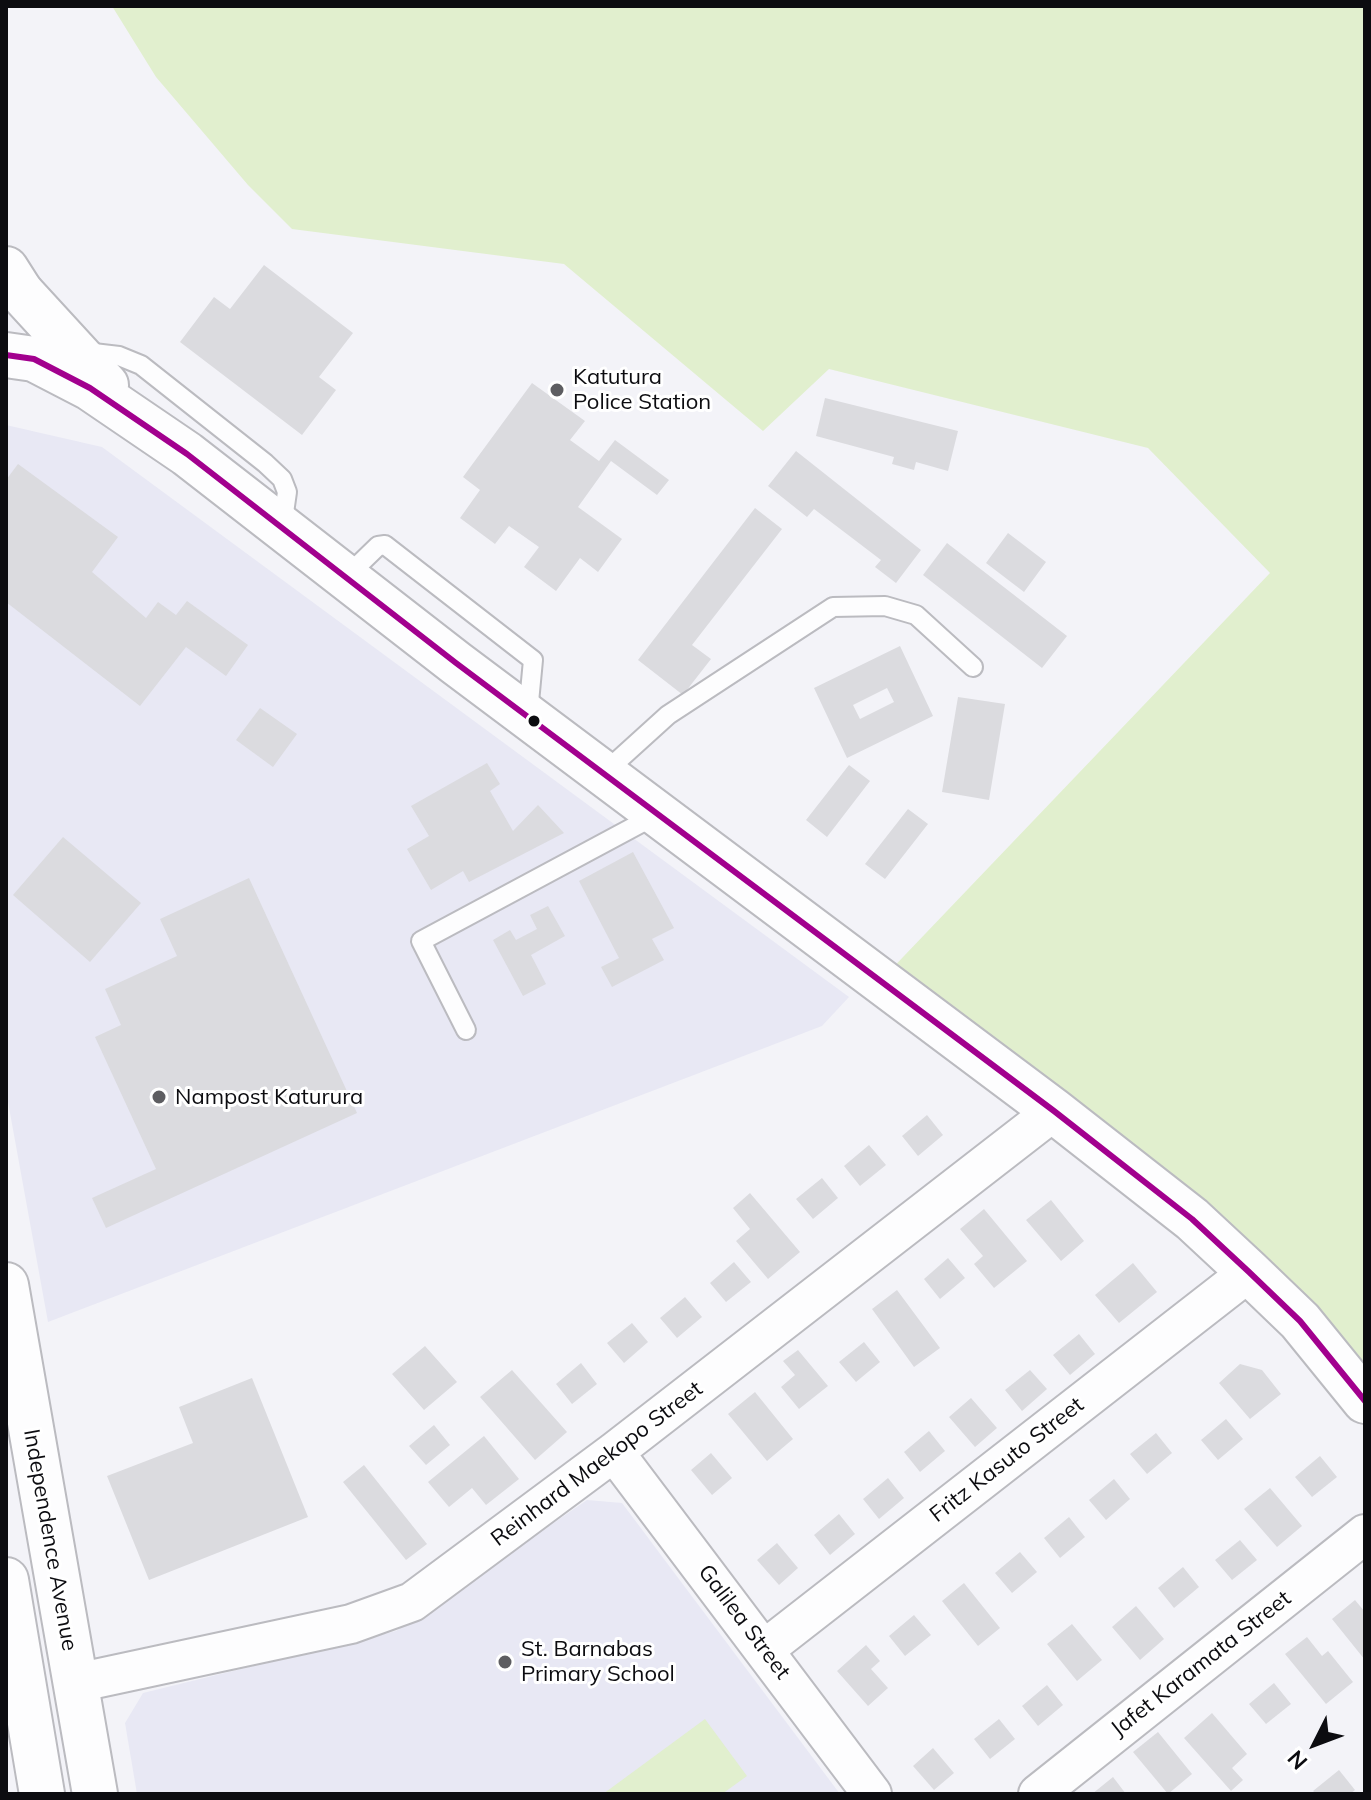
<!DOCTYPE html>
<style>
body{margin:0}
#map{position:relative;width:1371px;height:1800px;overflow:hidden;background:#f3f3f8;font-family:Mulish,sans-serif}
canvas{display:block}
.frame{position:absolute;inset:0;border:8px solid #0c0c10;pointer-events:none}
.north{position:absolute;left:1275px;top:1704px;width:80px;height:80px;-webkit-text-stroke:6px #fff;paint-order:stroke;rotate:228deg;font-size:22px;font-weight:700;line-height:32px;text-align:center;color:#0c0c10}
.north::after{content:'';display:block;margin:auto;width:28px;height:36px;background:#0c0c10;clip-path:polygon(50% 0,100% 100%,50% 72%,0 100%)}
</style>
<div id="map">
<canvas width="1371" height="1800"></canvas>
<div class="frame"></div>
<div class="north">N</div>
</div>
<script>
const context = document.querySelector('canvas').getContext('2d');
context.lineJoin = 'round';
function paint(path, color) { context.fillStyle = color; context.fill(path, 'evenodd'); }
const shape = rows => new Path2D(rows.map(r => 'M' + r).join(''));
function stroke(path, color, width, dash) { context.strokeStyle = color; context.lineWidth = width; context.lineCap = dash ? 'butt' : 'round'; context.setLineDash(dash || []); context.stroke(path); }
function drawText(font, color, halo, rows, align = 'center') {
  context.font = font + ' Mulish,sans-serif'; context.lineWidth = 6; context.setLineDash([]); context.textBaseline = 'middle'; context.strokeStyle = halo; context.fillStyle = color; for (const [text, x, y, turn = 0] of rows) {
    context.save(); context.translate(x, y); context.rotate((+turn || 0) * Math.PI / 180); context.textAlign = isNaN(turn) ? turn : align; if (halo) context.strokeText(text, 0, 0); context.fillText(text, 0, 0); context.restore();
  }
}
paint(shape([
 [6,425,102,447,849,997,822,1026,48,1322,6,1091],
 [587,1500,622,1503,840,1794,137,1794,125,1723,143,1693,396,1631]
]), '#e8e8f4');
paint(shape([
 [112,6,1365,6,1365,1401,1345,1376,882,979,1270,573,1148,448,829,369,763,431,564,264,292,229,248,185,156,77],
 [705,1719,747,1776,722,1794,603,1794]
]), '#e1efce');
paint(shape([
 [264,265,353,333,319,377,336,390,302,435,180,342,214,297,230,309],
 [532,383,585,421,570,440,599,461,615,440,669,480,657,495,611,461,578,507,622,539,598,572,580,558,556,591,524,567,539,547,509,526,495,544,460,518,480,490,463,477],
 [825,398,958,431,948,471,916,462,914,470,892,464,894,457,816,436],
 [796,451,921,550,896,583,875,567,881,560,814,509,807,517,768,486],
 [18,464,118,537,92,572,146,618,158,602,176,615,187,601,248,645,226,676,186,647,140,706,6,602,6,480],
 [755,508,782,529,692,645,711,659,683,695,638,660],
 [1008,533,1046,562,1024,592,986,563],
 [947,543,1067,636,1042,668,923,575],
 [900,646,933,716,847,758,814,688],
 [887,688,894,702,860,719,853,705],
 [958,697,1005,704,989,800,942,792],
 [260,708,297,734,273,767,236,740],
 [487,763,500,784,490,791,513,831,538,805,564,833,469,882,463,871,431,890,407,849,429,836,411,806],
 [849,765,870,781,827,837,806,820],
 [908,809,928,824,885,879,865,864],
 [63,837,141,903,90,962,13,895],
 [633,852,674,928,652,939,664,960,612,987,601,967,619,958,579,881],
 [249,878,357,1113,106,1228,92,1198,156,1169,95,1037,121,1025,105,989,177,956,160,919],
 [548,906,565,936,531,955,546,984,523,996,493,940,510,930,516,940,537,929,530,915],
 [927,1115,943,1135,918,1156,902,1136],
 [869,1145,886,1165,860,1186,844,1166],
 [822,1178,838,1198,813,1219,796,1199],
 [750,1193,800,1252,768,1279,736,1241,750,1229,733,1208],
 [1051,1200,1084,1241,1061,1261,1026,1220],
 [984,1209,1027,1261,994,1288,974,1264,983,1256,960,1229],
 [948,1258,965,1278,940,1299,924,1279],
 [734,1262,751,1282,726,1302,710,1283],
 [1133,1263,1157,1292,1119,1323,1095,1295],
 [897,1290,940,1348,914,1367,872,1309],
 [685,1297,702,1317,677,1338,660,1318],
 [632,1323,648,1342,624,1363,607,1343],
 [1079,1334,1095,1354,1070,1375,1053,1355],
 [864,1342,880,1362,856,1382,839,1362],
 [425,1346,457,1382,424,1410,392,1374],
 [798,1350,828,1386,799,1409,781,1387,795,1375,783,1361],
 [581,1363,597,1384,572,1404,556,1384],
 [1240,1364,1262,1370,1281,1394,1250,1419,1219,1383],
 [512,1370,567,1432,535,1460,480,1397],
 [1030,1370,1047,1389,1022,1411,1005,1390],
 [252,1378,308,1517,149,1580,107,1476,193,1443,179,1407],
 [755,1392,793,1439,767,1461,728,1414],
 [971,1398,997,1428,975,1447,949,1417],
 [1226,1419,1243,1439,1218,1460,1201,1440],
 [434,1425,450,1445,426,1465,409,1446],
 [929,1431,945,1451,920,1472,904,1452],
 [1156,1433,1172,1453,1147,1474,1130,1454],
 [484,1436,519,1479,486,1505,472,1488,449,1507,428,1482],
 [711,1453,732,1478,712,1495,691,1470],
 [1320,1456,1337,1477,1312,1497,1295,1477],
 [364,1465,427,1544,406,1560,343,1482],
 [888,1478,904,1498,879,1519,863,1499],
 [1114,1479,1130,1499,1106,1520,1089,1500],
 [1270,1488,1302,1526,1277,1547,1244,1509],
 [839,1514,855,1534,830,1555,814,1535],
 [1069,1517,1085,1537,1060,1558,1044,1538],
 [1240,1540,1257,1560,1232,1580,1215,1560],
 [777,1543,798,1568,779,1585,757,1560],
 [1020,1552,1037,1572,1012,1593,995,1573],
 [1183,1567,1199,1587,1174,1608,1158,1588],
 [964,1583,1000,1628,978,1646,942,1601],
 [1355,1600,1365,1612,1365,1660,1332,1619],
 [1136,1606,1164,1639,1140,1660,1112,1627],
 [914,1615,931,1635,905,1656,889,1636],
 [1072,1624,1102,1660,1077,1681,1047,1644],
 [1307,1637,1322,1656,1328,1651,1353,1682,1326,1704,1285,1654],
 [866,1645,880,1661,871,1669,888,1688,868,1706,837,1671],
 [1274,1683,1291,1704,1266,1724,1249,1704],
 [1047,1685,1063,1705,1038,1726,1022,1706],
 [1212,1713,1247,1754,1232,1768,1243,1780,1231,1791,1184,1738],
 [999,1719,1015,1739,990,1759,974,1739],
 [1158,1732,1192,1774,1168,1794,1133,1752],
 [933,1748,954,1773,934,1790,913,1766],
 [1339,1770,1355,1790,1350,1794,1316,1794,1313,1791],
 [1113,1777,1126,1794,1092,1794]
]), '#dbdbdf');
const lane = shape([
 [85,352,119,356,141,365,265,463,282,479,287,492,282,527],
 [346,577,378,546,385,545,533,660,528,713],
 [604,773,668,715,833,607,885,606,916,615,973,667],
 [466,1030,421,941,656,815]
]);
const street = shape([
 [614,1452,872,1794],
 [765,1649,1249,1272],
 [76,1683,351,1624,412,1602,614,1452,1054,1111],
 [1038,1794,1365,1534]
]);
const secondary = shape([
 [6,276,106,385],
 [6,355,34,359,90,388,187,454,456,663,1054,1111,1192,1219,1249,1272,1300,1321,1365,1401],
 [6,1285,95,1794],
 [6,1580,42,1794]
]);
const primary = shape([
 [6,269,20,291]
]);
stroke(lane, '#bbbbc0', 22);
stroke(street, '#bbbbc0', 42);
stroke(secondary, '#bbbbc0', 48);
stroke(primary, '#bbbbc0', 48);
stroke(lane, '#fdfdfe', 18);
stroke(street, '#fdfdfe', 38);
stroke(secondary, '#fdfdfe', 44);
stroke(primary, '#fdfdfe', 44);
stroke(shape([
 [6,355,34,359,90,388,187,454,456,663,1054,1111,1192,1219,1249,1272,1300,1321,1365,1401]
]), '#a2008e', 6);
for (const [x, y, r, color] of [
 [557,390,8,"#5d5d61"],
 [534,721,7,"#0c0c10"],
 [159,1097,8,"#5d5d61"],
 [505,1662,8,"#5d5d61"]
]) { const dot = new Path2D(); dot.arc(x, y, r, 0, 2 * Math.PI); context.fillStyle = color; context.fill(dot); stroke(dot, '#fff', 3); }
drawText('22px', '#0c0c10', '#fff', [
 ["Katutura",573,377],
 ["Police Station",573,402],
 ["Nampost Katurura",175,1097],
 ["St. Barnabas",521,1649],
 ["Primary School",521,1674]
], 'left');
drawText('22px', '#0c0c10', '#fff', [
 ["Fritz Kasuto Street",1007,1460,-38],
 ["Reinhard Maekopo Street",597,1464,-37],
 ["Independence Avenue",50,1540,80],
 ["Galilea Street",744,1622,53],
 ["Jafet Karamata Street",1201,1664,-38]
]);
</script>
